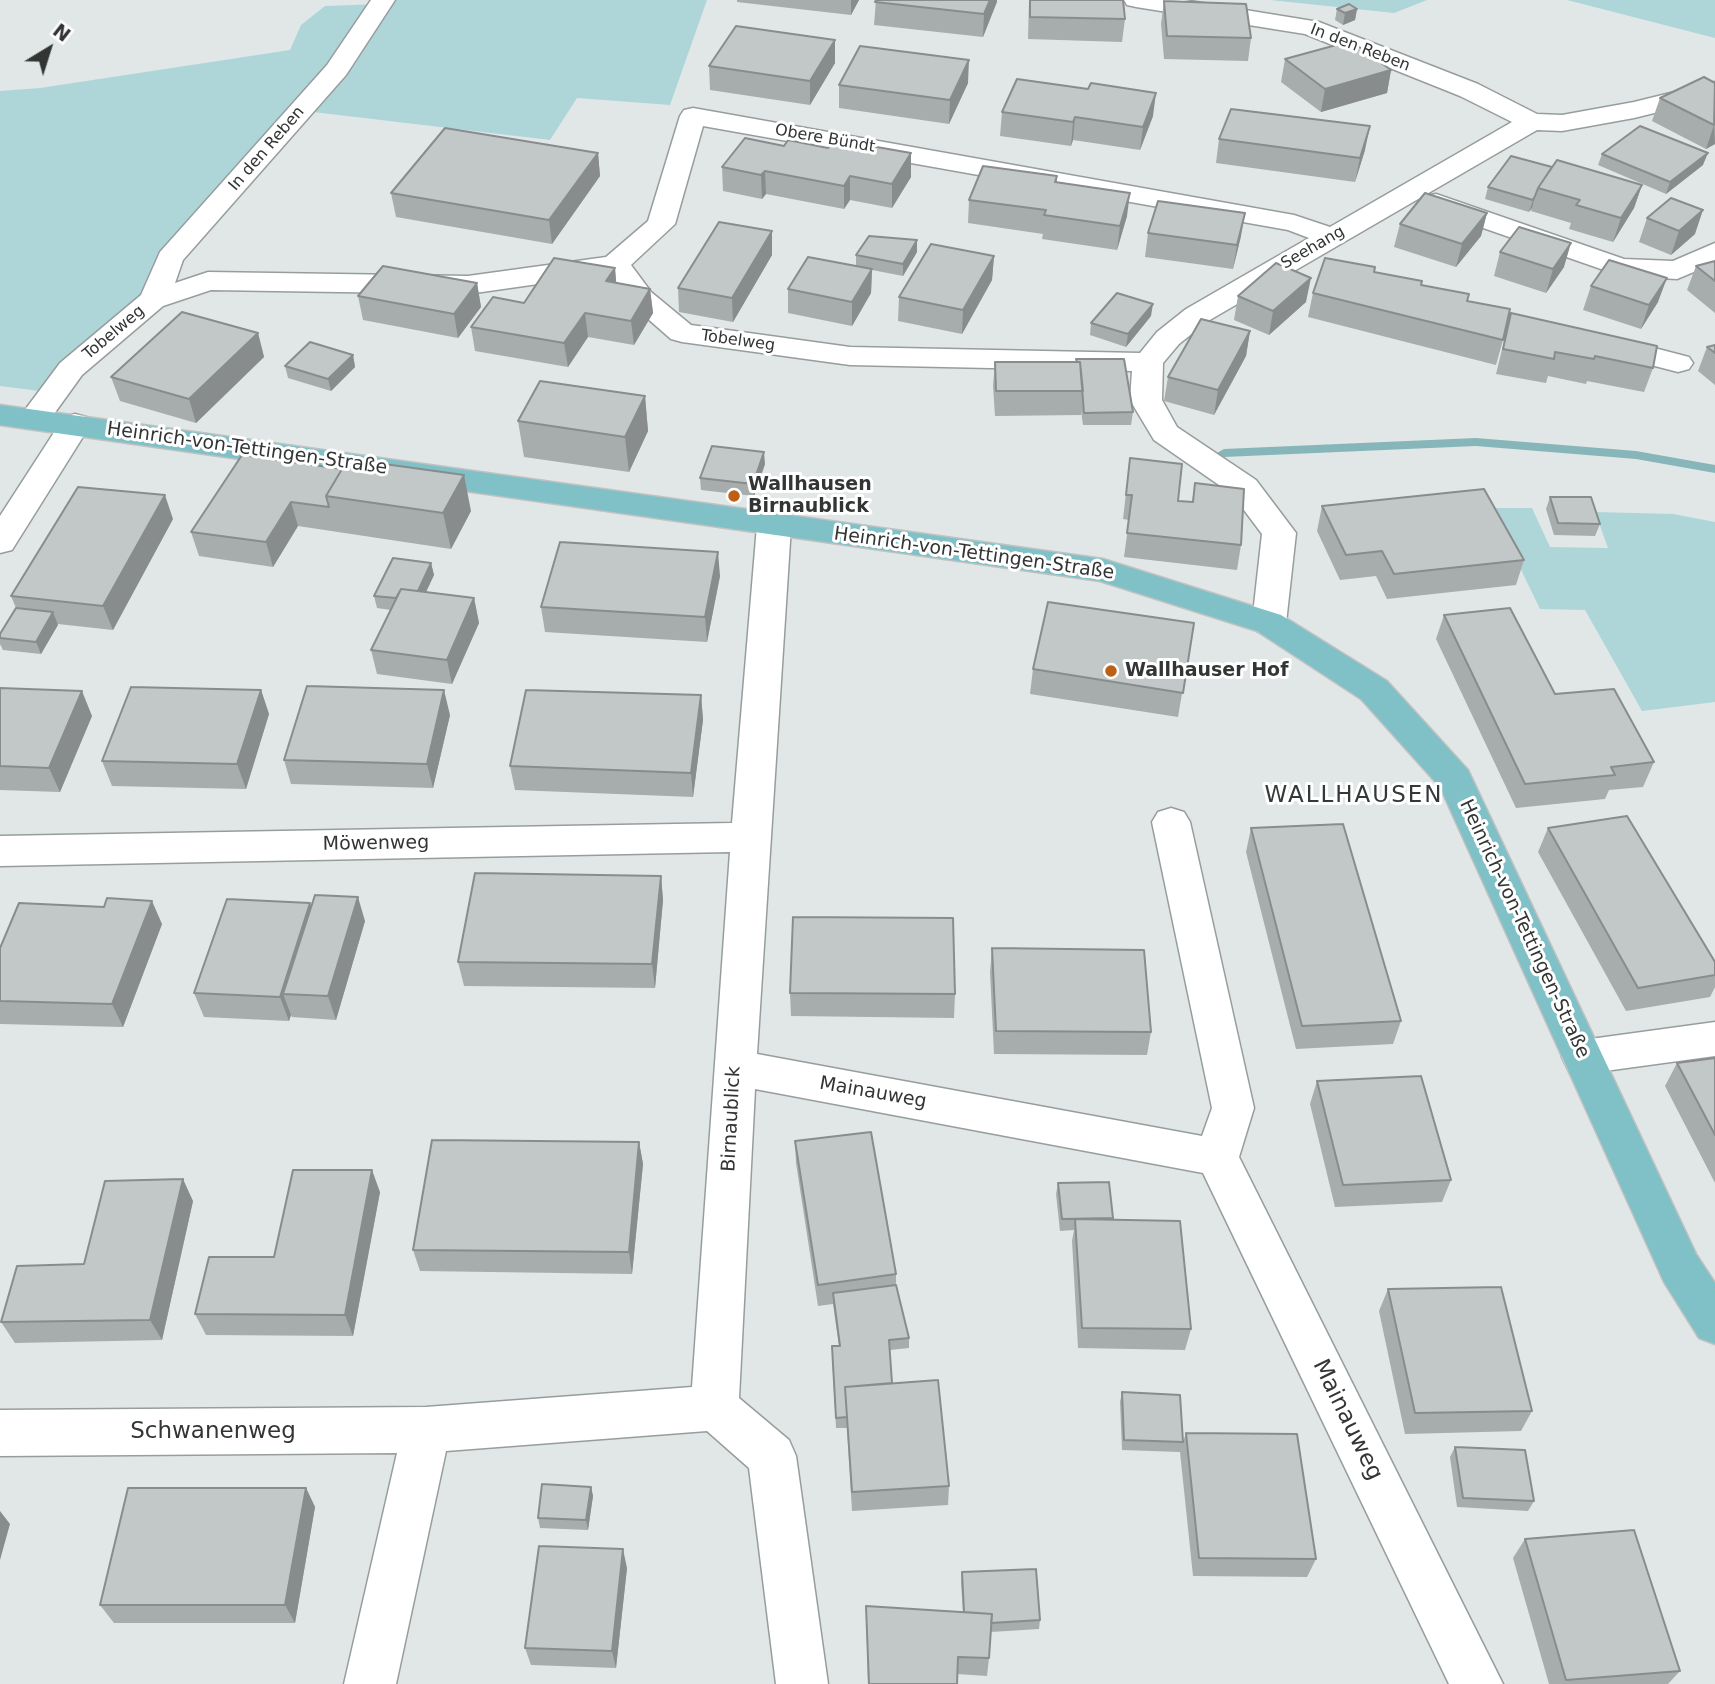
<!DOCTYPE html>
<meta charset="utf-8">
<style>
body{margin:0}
#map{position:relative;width:1715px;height:1684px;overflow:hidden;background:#e1e7e7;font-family:"DejaVu Sans",sans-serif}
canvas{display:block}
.north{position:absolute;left:14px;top:14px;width:70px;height:70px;-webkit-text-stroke:5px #fff;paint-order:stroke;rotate:38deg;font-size:19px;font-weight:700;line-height:28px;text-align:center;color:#333535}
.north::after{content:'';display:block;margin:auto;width:24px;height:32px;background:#333535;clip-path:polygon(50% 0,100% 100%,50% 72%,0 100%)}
</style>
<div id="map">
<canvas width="1715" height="1684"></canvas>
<div class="north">N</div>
</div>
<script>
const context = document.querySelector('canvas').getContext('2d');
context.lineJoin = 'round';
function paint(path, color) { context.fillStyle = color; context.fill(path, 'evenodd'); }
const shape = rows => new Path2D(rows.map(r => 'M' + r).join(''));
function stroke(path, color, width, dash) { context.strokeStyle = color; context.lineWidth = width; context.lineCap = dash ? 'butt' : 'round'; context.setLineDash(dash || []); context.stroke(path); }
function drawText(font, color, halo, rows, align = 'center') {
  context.font = font + ' "DejaVu Sans",sans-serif'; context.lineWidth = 6; context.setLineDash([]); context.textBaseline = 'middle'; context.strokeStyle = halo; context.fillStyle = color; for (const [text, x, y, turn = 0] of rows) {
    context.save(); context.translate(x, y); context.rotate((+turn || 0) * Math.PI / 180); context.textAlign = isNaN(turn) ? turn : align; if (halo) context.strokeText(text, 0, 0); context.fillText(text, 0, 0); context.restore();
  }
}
paint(shape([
 [392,0,707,0,670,105,577,98,550,140,313,112,349,72],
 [1270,0,1427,0,1394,13],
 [1567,0,1715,0,1715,38],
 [380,4,170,258,153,300,55,393,0,386,0,91,40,88,290,50,301,25,325,6],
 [1491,508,1532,508,1550,547,1608,548,1595,512,1673,514,1715,522,1715,702,1642,711,1585,610,1540,609]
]), '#aed6d9');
paint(shape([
 [1476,438,1636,451,1715,465,1715,473,1636,459,1476,446,1224,457,1217,453,1224,449,1476,438]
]), '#86b6ba');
const minor = shape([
 [371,0,395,0,346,75,183,260,175,283,208,272,468,276,606,257,648,221,680,116,684,110,693,108,1294,215,1330,227,1512,122,1460,96,1305,34,1136,7,1127,5,1124,0,1184,0,1319,22,1478,84,1537,114,1562,115,1634,102,1715,82,1715,98,1634,118,1562,131,1537,130,1208,321,1179,344,1163,363,1162,400,1177,427,1256,480,1296,533,1286,623,1281,631,1269,635,1257,631,1252,623,1262,534,1232,494,1154,440,1130,400,1132,371,850,365,682,342,671,339,631,304,608,274,468,294,211,290,163,306,82,375,46,425,35,428,24,425,19,418,60,363,141,295,160,252,327,65,371,0],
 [703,126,1288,230,1309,238,1186,309,1157,332,1140,353,850,347,691,325,651,292,631,265,675,224,703,126],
 [1436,194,1624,259,1673,261,1715,243,1715,263,1677,279,1621,276,1426,208,1422,202,1426,196,1436,194],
 [1604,335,1689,357,1693,363,1689,369,1678,372,1593,350,1589,344,1593,338,1604,335],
 [75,414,86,417,91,424,12,550,0,553,0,516,64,417,75,414],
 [774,515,786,518,791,526,757,1054,1202,1136,1212,1108,1152,822,1158,812,1171,808,1184,812,1190,822,1254,1108,1239,1157,1503,1684,1449,1684,1203,1173,755,1089,739,1398,789,1440,796,1456,828,1684,776,1684,749,1468,707,1431,446,1451,396,1684,344,1684,397,1453,0,1456,0,1410,426,1407,692,1387,730,852,0,866,0,836,732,823,757,526,762,518,774,515],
 [1715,1022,1715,1056,1583,1074,1568,1069,1562,1057,1568,1045,1583,1040,1715,1022]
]);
const major = shape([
 [0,405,1103,559,1281,615,1387,681,1468,770,1696,1254,1715,1283,1715,1344,1699,1338,1664,1282,1440,787,1361,699,1257,631,1100,581,0,425,0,405]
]);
stroke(minor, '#979d9d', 3);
stroke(major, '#c2c2c2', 3);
paint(minor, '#fff');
paint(major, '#7fc1c6');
paint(shape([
 [737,0,859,0,851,15,737,2],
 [876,0,997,0,983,37,874,25],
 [1029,0,1123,0,1125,19,1122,42,1028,39],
 [1164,1,1251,38,1248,61,1164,59,1161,24],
 [1337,9,1357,9,1355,20,1343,25,1335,20],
 [835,40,835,63,810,105,710,90,709,66],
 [1285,59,1391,70,1387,93,1321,112,1281,82],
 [968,83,949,124,839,108,839,85],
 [1715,83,1715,144,1706,149,1652,121,1660,98],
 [1002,112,1153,116,1140,150,1073,140,1071,146,1000,136],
 [1219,139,1365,150,1355,182,1216,163],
 [784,146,911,153,911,177,892,208,850,200,844,209,766,194,762,199,723,191,722,167],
 [598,153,600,176,552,244,396,217,391,193],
 [1602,154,1703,165,1666,194,1598,165],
 [1552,167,1642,185,1634,208,1613,242,1569,229,1571,223,1531,211,1532,208,1529,212,1485,199,1488,187],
 [1057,176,1057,183,1127,216,1117,250,1042,239,1043,234,968,223,969,200],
 [1487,213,1481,236,1456,267,1394,247,1400,224],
 [1647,218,1695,234,1671,255,1639,242],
 [772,231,772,255,733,322,679,312,678,288],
 [1148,233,1241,236,1233,269,1145,257],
 [917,240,917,252,903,276,872,270,871,293,852,326,788,313,788,289,856,266,856,255],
 [1500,252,1564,267,1546,293,1494,276],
 [994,256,992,280,962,334,898,321,899,297],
 [1715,261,1715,313,1687,290,1696,266],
 [615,268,616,283,650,289,653,313,634,345,588,337,568,367,475,351,471,327,524,303],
 [1374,272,1421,285,1467,301,1503,340,1496,365,1308,317,1313,293],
 [477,283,481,307,458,338,363,320,358,296],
 [1591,286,1658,302,1641,329,1583,310],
 [1238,296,1306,302,1269,335,1234,320],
 [1511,313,1653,368,1644,392,1587,381,1586,384,1548,376,1546,383,1496,374],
 [1151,316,1126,347,1090,335,1091,323],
 [1250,331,1246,356,1214,415,1164,401,1168,377],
 [258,333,264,357,196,423,120,401,111,377],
 [1715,345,1715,385,1698,371,1707,347],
 [353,355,355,367,331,391,288,378,285,366],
 [1076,359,1133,412,1131,425,1083,425,1081,411,1081,415,995,416,993,386,995,362,1076,362],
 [645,396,648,431,629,472,524,457,518,421],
 [242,455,471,511,451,549,298,526,273,567,199,556,191,532],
 [1130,458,1178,501,1192,502,1195,483,1241,545,1237,570,1124,557,1129,520,1123,519],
 [765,464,754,496,701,490,700,478],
 [1550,497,1600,524,1595,536,1554,535,1546,509],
 [1322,506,1524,560,1516,585,1387,599,1376,576,1340,580,1317,531],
 [173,519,113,630,58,624,41,654,3,650,0,644,0,634,16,608,11,596],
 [431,563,434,575,426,592,474,598,479,623,452,684,377,674,371,650,391,610,377,608,374,596],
 [720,576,707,642,545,632,541,607],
 [1444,615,1555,694,1654,762,1643,787,1609,790,1605,799,1516,808,1436,639],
 [1194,623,1178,717,1030,694,1033,669],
 [0,688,92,716,60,792,0,790],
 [261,690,269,714,246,789,112,786,102,761],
 [701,695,703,720,693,797,515,790,510,766],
 [450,715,433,788,291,784,284,760],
 [1251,828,1401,1021,1393,1044,1296,1049,1246,852],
 [1548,828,1715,962,1715,987,1710,997,1626,1011,1538,852],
 [661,876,663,900,655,988,464,986,458,962],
 [310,903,311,906,365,921,336,1020,292,1017,291,1015,289,1021,204,1017,194,993],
 [162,924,123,1027,0,1024,0,948],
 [992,948,1151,1032,1147,1055,994,1054,990,972],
 [790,993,955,994,954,1018,791,1016],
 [1715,1058,1715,1183,1665,1086,1677,1063],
 [1317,1081,1451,1180,1442,1202,1335,1207,1310,1104],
 [795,1141,896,1274,896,1285,909,1338,909,1348,890,1350,892,1383,949,1486,948,1505,852,1511,847,1428,836,1428,832,1357,839,1346,833,1304,818,1306,796,1163],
 [639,1142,643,1164,632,1274,420,1271,413,1250],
 [1109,1182,1113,1220,1191,1329,1185,1350,1078,1348,1072,1241,1074,1230,1060,1231,1056,1194,1058,1183],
 [380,1192,353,1336,206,1335,195,1314],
 [193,1201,162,1340,15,1343,1,1322,84,1264],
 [1388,1289,1532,1411,1521,1431,1405,1434,1379,1311],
 [1122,1392,1183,1442,1186,1433,1316,1559,1307,1577,1193,1576,1180,1452,1122,1450,1120,1402],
 [1455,1447,1534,1501,1528,1511,1457,1507,1450,1457],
 [591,1487,593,1496,588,1530,540,1528,538,1518],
 [306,1488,315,1507,295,1623,114,1623,100,1605],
 [1525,1539,1680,1671,1668,1684,1549,1684,1513,1558],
 [627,1568,616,1668,531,1665,525,1648],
 [962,1572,1040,1620,1039,1629,991,1632,989,1658,987,1676,957,1674,957,1684,868,1684,866,1606,963,1612,961,1582]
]), '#a7acac');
paint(shape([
 [851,0,859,0,851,15],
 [990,0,997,0,997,2,983,37,984,14],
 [1357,9,1355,20,1343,25,1345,13],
 [835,40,835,63,810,105,810,81],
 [969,60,968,83,949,124,950,100],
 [1391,70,1387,93,1321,112,1325,89],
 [1156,93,1153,116,1140,150,1143,127],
 [1075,117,1073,140,1071,146,1073,122],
 [1714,125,1715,144,1706,149],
 [1370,126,1365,150,1355,182,1360,158],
 [598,153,600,176,552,244,549,220],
 [911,153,911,177,892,208,892,184],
 [1708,153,1703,165,1666,194,1670,182],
 [765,171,766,194,762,199,761,175],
 [850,176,850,200,844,209,844,186],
 [1642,185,1634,208,1613,242,1621,218],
 [1130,193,1127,216,1117,250,1120,226],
 [1535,196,1532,208,1529,212,1533,200],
 [1703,210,1695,234,1671,255,1679,231],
 [1245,213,1241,236,1233,269,1237,245],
 [1487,213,1481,236,1456,267,1462,244],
 [772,231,772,255,733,322,732,298],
 [917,240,917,252,903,276,903,264],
 [1571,243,1564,267,1546,293,1553,269],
 [994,256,992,280,962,334,963,310],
 [615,268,617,292,606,281],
 [872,269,871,293,852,326,852,302],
 [1311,278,1306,302,1269,335,1273,311],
 [1667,278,1658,302,1641,329,1649,305],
 [477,283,481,307,458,338,454,314],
 [650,289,653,313,634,345,631,321],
 [1153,304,1151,316,1126,347,1128,334],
 [585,313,588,337,568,367,564,343],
 [1250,331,1246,356,1214,415,1218,390],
 [258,333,264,357,196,423,189,399],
 [353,355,355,367,331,391,328,379],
 [645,396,648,431,629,472,625,437],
 [764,452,765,464,754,496,753,484],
 [464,475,471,511,451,549,443,513],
 [165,495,173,519,113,630,103,606],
 [291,502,298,526,273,567,266,542],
 [718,552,720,576,707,642,705,617],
 [431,563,434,575,416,613,413,601],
 [474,598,479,623,452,684,447,660],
 [53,612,58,625,41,654,36,642],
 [261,690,269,714,246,789,237,764],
 [444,690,450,715,433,788,427,764],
 [82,691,92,716,60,792,49,768],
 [701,695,703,720,693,797,691,773],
 [661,876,663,900,655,988,652,964],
 [358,897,365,921,336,1020,328,996],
 [152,901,162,924,123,1027,112,1004],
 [310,903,318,927,283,994,291,1015,289,1021,280,997],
 [639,1142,643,1164,632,1274,629,1252],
 [372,1170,380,1192,353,1336,345,1315],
 [183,1179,193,1201,162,1340,150,1320],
 [591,1487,593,1496,588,1530,586,1520],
 [306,1488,315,1507,295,1623,285,1605],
 [0,1511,10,1524,0,1560],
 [623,1549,627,1568,616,1668,612,1651]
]), '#888c8c');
const building = shape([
 [876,0,990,0,984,14,875,2,876,0],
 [1030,0,1123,0,1125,19,1030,17,1030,0],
 [1164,1,1246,4,1251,38,1167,36,1164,1],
 [1349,4,1357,9,1345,13,1337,9,1349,4],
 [736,26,835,40,810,81,709,66,736,26],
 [1351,41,1391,70,1325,89,1285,59,1351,41],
 [860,46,969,60,950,100,839,85,860,46],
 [1704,77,1715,83,1714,125,1660,98,1704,77],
 [1017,79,1088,89,1091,83,1156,93,1143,127,1075,117,1073,122,1002,112,1017,79],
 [1231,109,1370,126,1360,158,1219,139,1231,109],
 [1640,126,1708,153,1670,182,1602,154,1640,126],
 [445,128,598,153,549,220,391,193,445,128],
 [745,138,784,146,788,140,828,148,831,144,868,150,871,146,911,153,892,184,850,176,844,186,765,171,761,175,722,167,745,138],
 [1511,156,1552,167,1538,188,1535,196,1533,200,1488,187,1511,156],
 [1557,160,1642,185,1621,218,1576,205,1580,200,1538,188,1557,160],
 [983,166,1057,176,1055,182,1130,193,1120,226,1044,215,1046,210,969,200,983,166],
 [1425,193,1487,213,1462,244,1400,224,1425,193],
 [1671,198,1703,210,1679,231,1647,218,1671,198],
 [1158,201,1245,213,1237,245,1148,233,1158,201],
 [719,222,772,231,732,298,678,288,719,222],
 [1519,227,1571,243,1553,269,1500,252,1519,227],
 [869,236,917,240,903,264,856,255,869,236],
 [931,244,994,256,963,310,899,297,931,244],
 [808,257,872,269,852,302,788,289,808,257],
 [554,258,615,268,606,281,650,289,631,321,585,313,564,343,471,327,493,297,524,303,554,258],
 [1325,258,1375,267,1374,272,1422,281,1421,285,1469,294,1467,301,1510,309,1503,340,1313,293,1325,258],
 [1609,260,1667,278,1649,305,1591,286,1609,260],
 [1715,261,1715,281,1696,266,1715,261],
 [1276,263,1311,278,1273,311,1238,296,1276,263],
 [383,266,477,283,454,314,358,296,383,266],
 [1117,293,1153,304,1128,334,1091,323,1117,293],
 [182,312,258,333,189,399,111,377,182,312],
 [1511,313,1657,346,1653,368,1595,356,1594,359,1555,352,1554,359,1503,349,1511,313],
 [1201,319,1250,331,1218,390,1168,377,1201,319],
 [310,342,353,355,328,379,285,366,310,342],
 [1715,345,1715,353,1707,347,1715,345],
 [1076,359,1124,359,1133,412,1084,413,1080,362,1077,362,1076,359],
 [995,362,1080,362,1083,391,996,391,995,362],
 [540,381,645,396,625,437,518,421,540,381],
 [712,446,764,452,753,484,700,478,712,446],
 [242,455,342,469,326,496,329,507,291,502,266,542,191,532,242,455],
 [1130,458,1182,464,1178,501,1193,502,1195,483,1244,489,1241,545,1127,533,1132,495,1126,495,1130,458],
 [348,459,464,475,443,513,326,496,348,459],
 [78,487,165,495,103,606,11,596,78,487],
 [1484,489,1524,560,1394,574,1382,551,1346,555,1322,506,1484,489],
 [1550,497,1591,497,1600,524,1558,523,1550,497],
 [560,542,718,552,705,617,541,607,560,542],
 [393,558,431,563,418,591,401,589,396,598,374,596,393,558],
 [401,589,474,598,447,660,371,650,401,589],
 [1048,602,1194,623,1183,693,1033,669,1048,602],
 [16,608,53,612,36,642,0,638,0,634,16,608],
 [1510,608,1555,694,1614,689,1654,762,1611,767,1615,775,1525,784,1444,615,1510,608],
 [307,686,444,690,427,764,284,760,307,686],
 [131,687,261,690,237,764,102,761,131,687],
 [0,688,82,691,49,768,0,766,0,688],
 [526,690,701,695,691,773,510,766,526,690],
 [1627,816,1715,962,1715,975,1638,988,1548,828,1627,816],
 [1343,824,1401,1021,1302,1026,1251,828,1343,824],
 [475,873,661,876,652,964,458,962,475,873],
 [315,895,358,897,328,996,283,994,315,895],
 [107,898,152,901,112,1004,0,1001,0,948,19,903,104,907,107,898],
 [227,899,310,903,280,997,194,993,227,899],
 [793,917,953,918,955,994,790,993,793,917],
 [992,948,1144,950,1151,1032,996,1031,992,948],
 [1715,1058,1715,1135,1677,1063,1715,1058],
 [1421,1076,1451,1180,1343,1185,1317,1081,1421,1076],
 [871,1132,896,1274,818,1285,795,1141,871,1132],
 [432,1140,639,1142,629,1252,413,1250,432,1140],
 [293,1170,372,1170,345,1315,195,1314,209,1257,274,1257,293,1170],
 [183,1179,150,1320,1,1322,17,1266,84,1264,105,1181,183,1179],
 [1109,1182,1113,1218,1062,1219,1058,1183,1109,1182],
 [1075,1219,1180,1221,1191,1329,1082,1328,1075,1219],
 [896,1285,909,1338,889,1340,892,1383,845,1387,847,1417,836,1418,832,1346,840,1346,833,1293,896,1285],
 [1501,1287,1532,1411,1415,1413,1388,1289,1501,1287],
 [938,1380,949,1486,852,1492,845,1387,938,1380],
 [1122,1392,1180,1395,1183,1442,1124,1440,1122,1392],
 [1186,1433,1297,1434,1316,1559,1199,1558,1186,1433],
 [1455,1447,1525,1450,1534,1501,1463,1498,1455,1447],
 [542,1484,591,1487,586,1520,538,1518,542,1484],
 [128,1488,306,1488,285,1605,100,1605,128,1488],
 [1634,1530,1680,1671,1566,1680,1525,1539,1634,1530],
 [539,1546,623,1549,612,1651,525,1648,539,1546],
 [1036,1569,1040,1620,991,1623,992,1614,964,1612,962,1572,1036,1569],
 [866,1606,992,1614,989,1658,958,1657,957,1684,869,1684,866,1606]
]);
paint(building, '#c2c8c8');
stroke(building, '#888c8c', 2);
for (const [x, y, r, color] of [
 [734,496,7,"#bd5f14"],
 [1111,671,7,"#bd5f14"]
]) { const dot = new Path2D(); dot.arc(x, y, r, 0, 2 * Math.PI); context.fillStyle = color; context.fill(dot); stroke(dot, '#fff', 2.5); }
drawText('16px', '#333535', '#fff', [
 ["In den Reben",1360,48,21],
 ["Obere Bündt",825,139,10],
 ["In den Reben",267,149,-49],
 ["Seehang",1313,248,-30],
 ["Tobelweg",114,333,-40],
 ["Tobelweg",738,341,8]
]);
drawText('19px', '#333535', '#fff', [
 ["Heinrich-von-Tettingen-Straße",247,449,8],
 ["Heinrich-von-Tettingen-Straße",974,554,8],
 ["Möwenweg",376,844,-1],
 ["Heinrich-von-Tettingen-Straße",1524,929,65],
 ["Mainauweg",873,1093,10],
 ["Birnaublick",732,1119,-87]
]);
drawText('bold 19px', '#333535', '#fff', [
 ["Wallhausen",748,485],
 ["Birnaublick",748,507],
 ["Wallhauser Hof",1125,671]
], 'left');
context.letterSpacing = '2px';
drawText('23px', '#333839', '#fff', [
 ["WALLHAUSEN",1354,796]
]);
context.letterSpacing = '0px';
drawText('23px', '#333535', '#fff', [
 ["Mainauweg",1347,1420,64],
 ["Schwanenweg",213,1432]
]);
</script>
